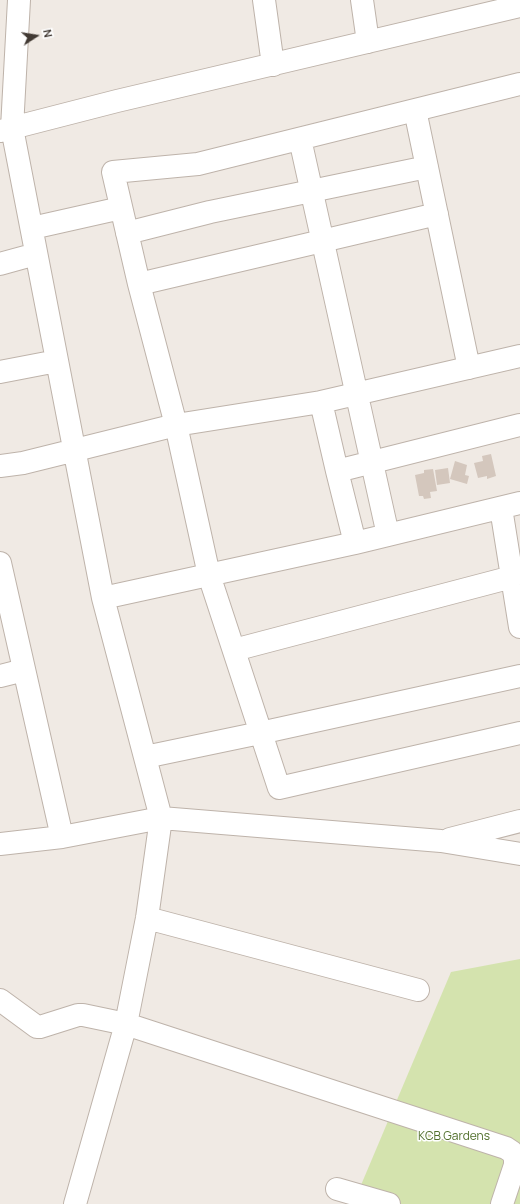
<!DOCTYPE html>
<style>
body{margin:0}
#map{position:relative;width:520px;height:1204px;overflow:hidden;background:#f0eae4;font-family:Manrope,sans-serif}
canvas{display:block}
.north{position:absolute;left:16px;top:16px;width:40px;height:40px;-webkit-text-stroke:3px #fff;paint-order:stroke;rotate:78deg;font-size:11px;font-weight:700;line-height:16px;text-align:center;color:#423a34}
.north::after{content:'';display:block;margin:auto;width:14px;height:18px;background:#423a34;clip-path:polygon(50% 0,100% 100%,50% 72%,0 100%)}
</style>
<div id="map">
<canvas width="520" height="1204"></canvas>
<div class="north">N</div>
</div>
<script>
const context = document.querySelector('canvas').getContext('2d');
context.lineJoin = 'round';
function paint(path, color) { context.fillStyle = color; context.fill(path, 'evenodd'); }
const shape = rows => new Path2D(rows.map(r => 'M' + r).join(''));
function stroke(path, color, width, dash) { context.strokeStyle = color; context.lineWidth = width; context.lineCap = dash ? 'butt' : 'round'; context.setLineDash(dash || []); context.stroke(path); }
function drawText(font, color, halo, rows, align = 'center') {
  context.font = font + ' Manrope,sans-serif'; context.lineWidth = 3; context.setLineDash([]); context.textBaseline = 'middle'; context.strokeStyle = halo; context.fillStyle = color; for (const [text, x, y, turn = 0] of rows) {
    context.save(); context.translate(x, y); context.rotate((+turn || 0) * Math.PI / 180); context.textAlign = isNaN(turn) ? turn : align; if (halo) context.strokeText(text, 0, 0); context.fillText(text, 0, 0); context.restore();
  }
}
paint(shape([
 [520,959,520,1204,353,1204,451,972]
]), '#d4e3ae');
paint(shape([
 [491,454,496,476,487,479,487,476,478,478,474,463,483,461,482,456],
 [455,461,467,465,465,475,469,476,467,484,450,479],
 [448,468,450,483,437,485,435,470],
 [433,469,437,491,430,492,431,498,424,499,423,496,419,496,415,475,424,473,424,470]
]), '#d4c7bd');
const street = shape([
 [19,0,12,128,117,101,520,6],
 [264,0,273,65],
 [362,0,368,42],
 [520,84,198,164,113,172,139,284,176,425,209,575,279,788,520,733],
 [415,110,469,368],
 [0,131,12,128,103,598,161,818,62,837,0,844],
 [300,139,388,535],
 [32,228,121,208],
 [127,233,210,212,427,167],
 [0,264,36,254],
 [139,284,437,214],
 [0,372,57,361],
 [321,402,337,471,355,543],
 [0,466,23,463,176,425,321,402,520,356],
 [337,471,520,425],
 [501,508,520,627],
 [0,563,62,837],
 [103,598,355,543,520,503],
 [234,650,512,577],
 [0,676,24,670],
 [145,757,260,733,520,676],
 [450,839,520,821],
 [147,918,418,990],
 [0,1000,37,1027,40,1027,78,1015,83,1015,126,1024,506,1148,512,1152,515,1158,515,1165,502,1204],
 [337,1189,389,1204],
 [75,1204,126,1024,147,918,161,818,441,841,520,854]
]);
stroke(street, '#beb3aa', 24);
stroke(street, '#fff', 22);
drawText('12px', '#516f2c', '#fff', [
 ["KCB Gardens",454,1137]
]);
</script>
